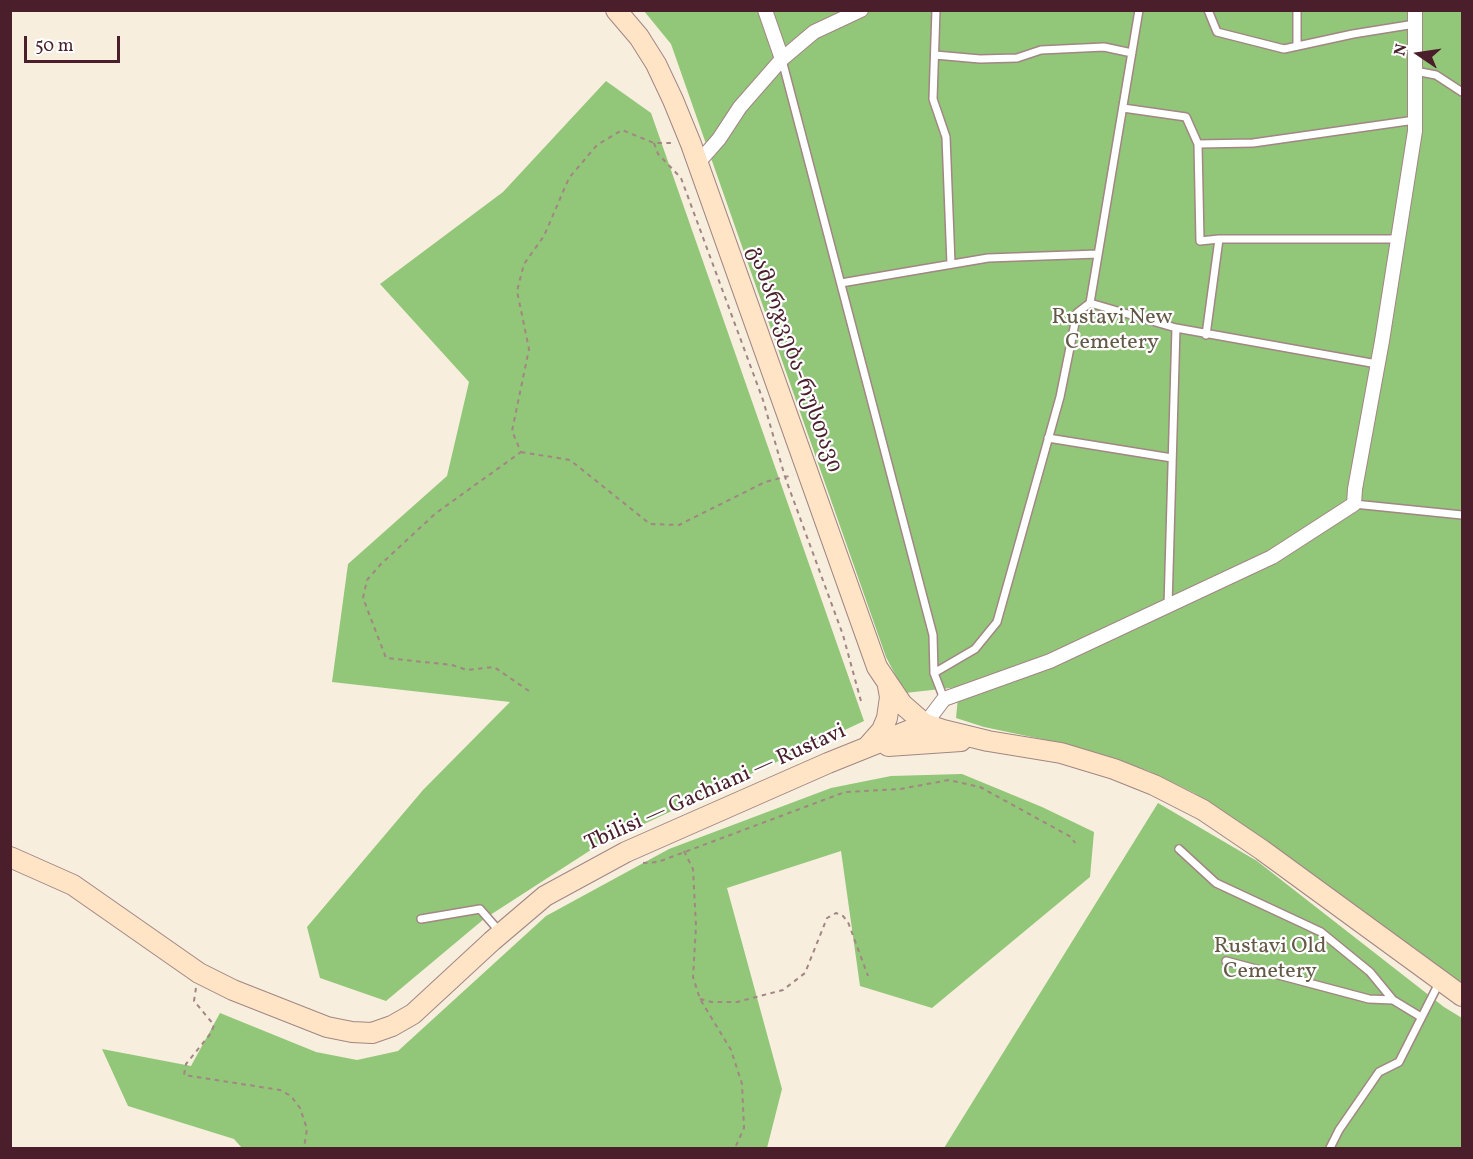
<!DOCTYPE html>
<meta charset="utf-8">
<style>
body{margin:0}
#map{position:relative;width:1473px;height:1159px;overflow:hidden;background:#f8eede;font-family:Vollkorn,serif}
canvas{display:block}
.frame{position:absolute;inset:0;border:12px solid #4a1f2b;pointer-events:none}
.north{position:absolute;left:1389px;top:24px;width:60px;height:60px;-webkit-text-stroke:4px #fff;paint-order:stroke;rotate:283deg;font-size:16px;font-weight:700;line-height:24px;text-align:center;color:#4a1f2b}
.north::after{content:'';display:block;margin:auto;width:21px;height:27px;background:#4a1f2b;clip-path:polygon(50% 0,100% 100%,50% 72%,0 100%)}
.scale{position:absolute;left:24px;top:36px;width:96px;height:27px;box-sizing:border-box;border:3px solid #4a1f2b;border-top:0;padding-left:8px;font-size:18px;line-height:21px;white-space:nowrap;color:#4a1f2b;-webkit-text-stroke:4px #fff;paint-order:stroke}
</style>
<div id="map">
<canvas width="1473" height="1159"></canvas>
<div class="frame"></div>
<div class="north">N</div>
<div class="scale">50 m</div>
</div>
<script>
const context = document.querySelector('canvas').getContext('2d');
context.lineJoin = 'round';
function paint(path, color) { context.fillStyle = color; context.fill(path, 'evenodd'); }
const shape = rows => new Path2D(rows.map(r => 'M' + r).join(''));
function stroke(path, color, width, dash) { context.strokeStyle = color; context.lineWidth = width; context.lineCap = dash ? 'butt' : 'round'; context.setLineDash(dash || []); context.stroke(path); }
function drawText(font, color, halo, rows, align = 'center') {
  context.font = font + ' Vollkorn,"Noto Serif Georgian",serif'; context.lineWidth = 4.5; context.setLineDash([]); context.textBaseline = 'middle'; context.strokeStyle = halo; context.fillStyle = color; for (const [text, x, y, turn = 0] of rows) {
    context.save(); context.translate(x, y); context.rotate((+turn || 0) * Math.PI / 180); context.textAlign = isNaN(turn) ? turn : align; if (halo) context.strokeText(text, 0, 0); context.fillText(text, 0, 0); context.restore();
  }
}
paint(shape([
 [644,11,1462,11,1462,983,1442,970,1326,884,1194,793,1149,771,1065,744,984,727,956,718,959,687,905,693,886,657,671,44],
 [606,81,651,113,864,721,597,846,484,919,386,1001,320,978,307,927,423,790,510,702,332,682,348,564,447,476,469,382,380,284,503,192],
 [962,774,1042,807,1094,832,1090,877,932,1008,860,986,841,851,727,888,782,1089,767,1148,242,1148,234,1139,128,1106,102,1049,191,1066,220,1013,316,1052,357,1060,398,1051,546,916,669,849,831,788,891,776],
 [1158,803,1257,861,1444,1007,1462,1018,1462,1148,944,1148]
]), '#92c678');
const lane = shape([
 [936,10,933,99,946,137,951,264],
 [1208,10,1217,32,1284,49,1353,34,1415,24],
 [1297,10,1297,46],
 [935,55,980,59,1017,58,1041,50,1104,47,1132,53],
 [782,60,933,635,934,673,944,699],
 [1415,71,1436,75,1462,92],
 [1123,108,1186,117,1198,144,1200,241,1219,239,1206,335],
 [1198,144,1253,143,1415,120],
 [1219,239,1398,239],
 [841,283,988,258,1098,254],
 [1090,303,1176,328,1377,364],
 [1048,438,1172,458],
 [1354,504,1462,515],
 [1168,606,1176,328],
 [934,673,975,649,997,622,1060,397,1077,313,1090,303,1139,10],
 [1179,849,1216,883,1321,932,1370,972,1393,1000],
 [421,919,480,909,500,932],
 [1226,961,1369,999,1393,1000,1421,1017],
 [1330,1148,1339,1130,1379,1072,1399,1062,1439,983]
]);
const street = shape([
 [765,10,782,59],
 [697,164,719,139,740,107,782,59,814,32,861,10],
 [925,724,944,699,1050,661,1272,557,1354,504,1355,489,1382,341,1415,131,1415,10]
]);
const secondary = shape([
 [616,10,639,37,656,64,673,100,691,144,877,667,902,704,925,724,943,730,988,741,1061,753,1114,769,1154,785,1203,810,1262,850,1462,996],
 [888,746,961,741],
 [867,747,882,730,887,718,890,697,888,686],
 [10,857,73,885,199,973,233,990,327,1027,352,1032,372,1033,392,1026,413,1014,492,941,545,896,626,852,828,763,925,724]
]);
stroke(lane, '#a18684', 10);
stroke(street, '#a18684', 16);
stroke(secondary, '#a18684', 22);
stroke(shape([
 [654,143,658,154,681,178,763,400,785,477,843,635,862,705],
 [521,452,570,460,650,524,679,525,765,482,793,475],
 [529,691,494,667,467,670,452,665,386,658,363,598,367,580,381,564,436,513,521,452,512,431,529,349,517,291,524,264,544,236,569,178,597,145,622,130,654,143,673,143],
 [684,851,693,869,696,926,693,977,700,999,731,1050,742,1084,744,1128,735,1148],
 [643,863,658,862,845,792,900,789,949,780,980,787,1071,837,1075,843],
 [196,988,194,1001,214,1025,211,1033,186,1064,184,1075,280,1090,291,1096,300,1108,307,1129,304,1148],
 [700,999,712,1002,737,1002,783,990,805,973,827,918,836,913,843,916,848,922,868,976]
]), '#a18684', 2, [4.5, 4.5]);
stroke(lane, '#fff', 7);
stroke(street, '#fff', 14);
stroke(secondary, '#ffe4c6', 20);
drawText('22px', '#635946', '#fff', [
 ["Rustavi New",1112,319],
 ["Cemetery",1112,344],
 ["Rustavi Old",1270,948],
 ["Cemetery",1270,973]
]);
drawText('22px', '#4a1f2b', '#fff', [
 ["გამარჯვება-რუსთავი",793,360,70],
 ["Tbilisi — Gachiani — Rustavi",716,789,-24]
]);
</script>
